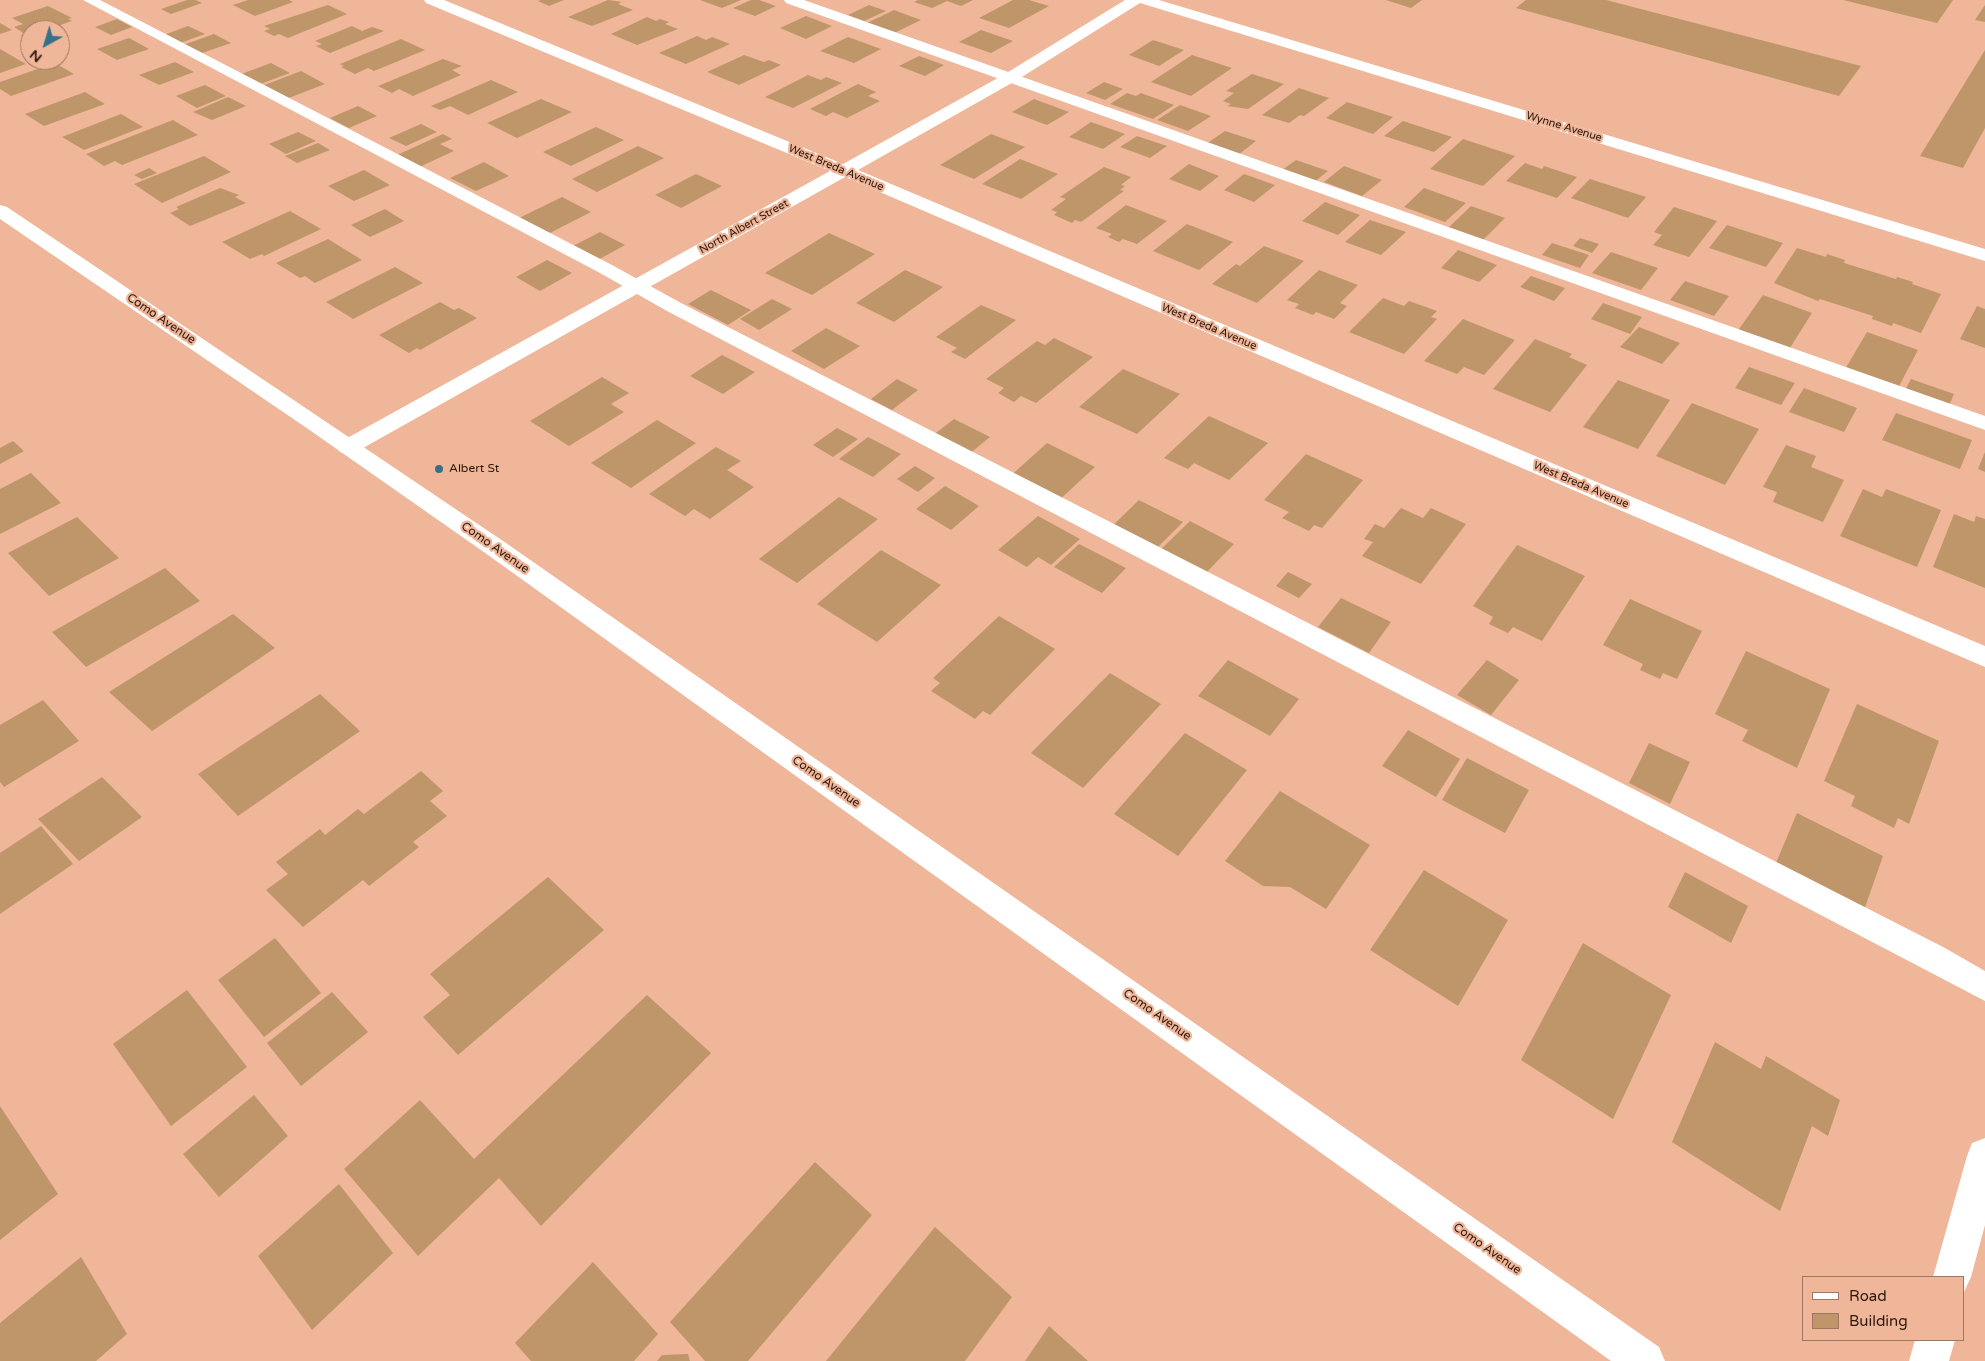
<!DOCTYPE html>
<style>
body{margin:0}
#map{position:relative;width:1985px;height:1361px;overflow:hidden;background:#efb699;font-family:"Varela Round",sans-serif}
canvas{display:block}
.legend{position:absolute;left:1802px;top:1276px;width:162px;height:65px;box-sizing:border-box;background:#efb699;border:1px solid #a17661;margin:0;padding:6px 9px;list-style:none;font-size:15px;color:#2c170c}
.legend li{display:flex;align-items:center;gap:10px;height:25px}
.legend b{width:25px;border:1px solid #a17661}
.north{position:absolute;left:20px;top:20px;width:50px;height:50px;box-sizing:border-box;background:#efb699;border:1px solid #a17661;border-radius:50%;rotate:219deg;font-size:14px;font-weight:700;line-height:20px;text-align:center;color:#2c170c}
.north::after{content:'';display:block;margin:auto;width:18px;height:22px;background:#367089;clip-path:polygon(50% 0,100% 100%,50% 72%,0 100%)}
</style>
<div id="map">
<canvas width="1985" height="1361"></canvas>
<ul class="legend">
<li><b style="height:6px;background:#fff"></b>Road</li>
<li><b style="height:14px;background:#bf9669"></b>Building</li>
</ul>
<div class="north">N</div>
</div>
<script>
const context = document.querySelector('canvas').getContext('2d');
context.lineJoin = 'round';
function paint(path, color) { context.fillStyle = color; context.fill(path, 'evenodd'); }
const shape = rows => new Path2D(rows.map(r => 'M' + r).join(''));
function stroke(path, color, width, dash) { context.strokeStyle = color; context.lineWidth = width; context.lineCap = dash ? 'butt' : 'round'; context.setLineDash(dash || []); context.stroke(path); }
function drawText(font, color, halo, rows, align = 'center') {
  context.font = font + ' "Varela Round",sans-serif'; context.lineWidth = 4.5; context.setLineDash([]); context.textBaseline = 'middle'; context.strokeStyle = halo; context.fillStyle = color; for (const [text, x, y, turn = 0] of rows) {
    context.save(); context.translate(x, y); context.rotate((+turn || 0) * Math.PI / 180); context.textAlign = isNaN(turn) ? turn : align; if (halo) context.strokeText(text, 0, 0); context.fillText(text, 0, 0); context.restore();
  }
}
paint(shape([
 [187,0,196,0,202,3,171,14,161,9],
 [248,0,289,0,293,2,255,16,233,5],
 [541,0,564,0,549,6,538,1],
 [608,0,622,2,618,4,633,10,592,26,568,17],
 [700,0,741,0,722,8],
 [751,0,759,0,776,6,755,16,733,8],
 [918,0,973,0,961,6,947,1,932,8,914,2],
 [1013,0,1029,0,1049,6,1009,28,979,18],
 [1386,0,1422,0,1411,8],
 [1526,0,1606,0,1861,66,1839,96,1516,8],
 [1843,0,1953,0,1937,23],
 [328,5,347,14,288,38,279,34,274,36,264,31,270,29,264,26],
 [869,5,886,11,864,21,848,15],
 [1985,5,1985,22,1975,20],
 [48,6,72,18,68,19,72,21,52,28,48,26,30,30,25,34,14,27,23,24,12,18],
 [894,10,921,20,894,33,867,23],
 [806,16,832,26,806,39,780,28],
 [647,17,656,21,660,19,669,22,665,24,678,29,637,45,611,34],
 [117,19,132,27,111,35,95,27],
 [0,23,12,30,0,34],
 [188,26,205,34,180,43,164,35],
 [352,26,362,31,372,27,384,31,330,53,316,46,322,44,315,41],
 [981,30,1013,41,991,53,959,42],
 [214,34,231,43,199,54,183,45],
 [697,36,706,40,712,37,730,44,686,64,659,53],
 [848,37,881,49,854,63,820,51],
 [129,38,149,49,117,60,97,49],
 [401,39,425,50,374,71,368,68,355,74,341,67,344,66,340,64],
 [1153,40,1184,50,1159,66,1129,55],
 [0,49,26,64,0,73],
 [1985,50,1985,128,1963,168,1920,156],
 [744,55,764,62,769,60,781,65,739,85,707,72],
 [1192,55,1232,68,1191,96,1151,82],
 [919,56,944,65,925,76,899,66],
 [443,59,462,66,452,70,461,75,413,96,399,89,392,93,378,86],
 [175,62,194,72,159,85,139,75],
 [55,63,74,74,11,96,0,89,0,82],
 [271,63,290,73,255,86,236,76],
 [301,71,325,84,286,99,262,86],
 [1252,74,1284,84,1248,109,1227,106,1231,104,1223,101,1234,93,1226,91],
 [808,75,821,80,826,77,842,83,793,108,765,97],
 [491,80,518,92,468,115,450,106,440,110,431,106],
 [1104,82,1123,89,1105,100,1086,93],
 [858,84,876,92,868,96,880,101,847,118,833,112,826,116,810,109],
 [205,85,226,96,197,108,176,96],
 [1299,88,1329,98,1304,116,1300,115,1289,123,1262,115],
 [85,92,105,104,44,126,25,114],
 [1127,93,1136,96,1141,93,1174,105,1153,119,1110,104],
 [228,97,246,106,212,120,193,112],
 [541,99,572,112,517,138,487,123],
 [1034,99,1069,112,1047,125,1012,112],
 [1347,102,1393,117,1373,134,1326,118],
 [1180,105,1211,116,1188,131,1157,120],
 [358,106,377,116,349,128,330,118],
 [121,114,143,127,84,150,62,137],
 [173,120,198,135,122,165,115,161,104,166,86,154],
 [1403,121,1452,137,1434,152,1384,136],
 [1091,122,1125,134,1103,149,1069,137],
 [421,124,437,132,406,146,389,138],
 [596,127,624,140,571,166,543,152],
 [1225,131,1256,141,1238,155,1206,144],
 [298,132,316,141,286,154,269,144],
 [443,134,452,139,440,144,454,151,417,168,395,156],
 [991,134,1025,147,974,179,940,165],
 [1137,136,1167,146,1150,158,1120,147],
 [1463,139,1515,156,1483,186,1430,169],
 [318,143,330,150,297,163,285,156],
 [638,146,664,158,597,192,572,179],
 [204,156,231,172,162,203,134,184],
 [1020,159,1058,174,1021,199,982,184],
 [1296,160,1328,171,1314,182,1282,170],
 [484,162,509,176,476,191,450,178],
 [1525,163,1542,169,1544,166,1577,177,1557,198,1506,181],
 [1189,164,1219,176,1200,191,1169,179],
 [1344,166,1382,180,1362,196,1324,182],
 [1104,167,1131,177,1121,185,1125,186,1120,190,1124,191,1081,222,1075,220,1072,223,1054,215,1057,212,1051,210,1066,199,1060,197],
 [149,168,157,173,142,179,134,175],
 [364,170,390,185,354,201,328,186],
 [696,174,722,186,681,208,655,195],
 [1244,174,1275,185,1254,202,1224,190],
 [1590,179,1646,197,1628,218,1571,198],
 [220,188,239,195,235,197,246,203,190,226,170,213,179,209,176,207],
 [1424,188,1466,203,1445,222,1404,207],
 [562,197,591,212,544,236,515,220],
 [1325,202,1360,215,1338,235,1302,221],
 [1126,205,1167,221,1137,244,1123,239,1119,242,1108,237,1112,234,1096,228],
 [1471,206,1505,218,1483,240,1448,228],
 [1674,207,1717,221,1689,257,1653,245,1662,235,1654,232],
 [385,209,404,221,370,237,351,225],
 [290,211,321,229,264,256,262,254,250,259,222,242],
 [1370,220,1406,232,1381,255,1345,242],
 [1187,224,1233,242,1199,270,1153,251],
 [1727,225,1783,243,1766,267,1709,248],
 [600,232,625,245,596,261,571,247],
 [829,233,875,254,812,295,765,273],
 [1580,238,1599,244,1592,253,1573,246],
 [328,239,362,260,315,283,305,276,300,278,276,263],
 [1552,243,1589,255,1580,268,1542,255],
 [1264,246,1304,261,1257,303,1212,284,1236,264,1240,266],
 [1797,248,1826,257,1827,254,1845,260,1844,263,1896,279,1897,277,1913,282,1912,284,1941,294,1921,333,1893,323,1892,326,1872,319,1873,316,1820,299,1818,301,1774,283],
 [1458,250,1497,265,1479,282,1441,268],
 [1611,252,1658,268,1641,290,1592,273],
 [547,260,572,273,540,291,516,277],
 [395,267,423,283,353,319,326,302],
 [905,270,943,287,894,322,856,303],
 [1319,270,1358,285,1340,303,1347,306,1334,319,1316,312,1313,315,1295,308,1299,304,1287,300],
 [1531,276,1565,288,1554,301,1520,287],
 [1685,281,1729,296,1714,316,1670,300],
 [711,290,751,310,728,325,688,304],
 [1763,295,1812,313,1788,351,1737,332],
 [1383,298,1404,306,1409,301,1437,311,1431,317,1437,319,1404,354,1349,332],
 [772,299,792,309,759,330,740,319],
 [440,302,454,310,459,308,477,318,420,350,417,348,409,353,379,335],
 [1603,303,1642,317,1630,334,1591,319],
 [981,305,1016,320,965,359,951,352,957,348,936,337],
 [1977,306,1985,309,1985,348,1960,339],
 [1463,319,1515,340,1484,375,1464,367,1457,374,1424,361],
 [1639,327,1680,343,1662,364,1620,347],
 [826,328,860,346,824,369,791,351],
 [1867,332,1918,350,1897,390,1844,371],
 [1054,338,1093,357,1036,403,1021,396,1014,402,998,393,1004,388,986,379,1037,341,1045,345],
 [1535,339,1572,354,1569,357,1587,365,1550,412,1493,389],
 [722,355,755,372,723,394,690,376],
 [1749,367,1795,383,1781,405,1735,388],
 [1123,369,1180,394,1137,434,1079,407],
 [602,377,629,393,611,404,624,412,569,446,530,421],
 [897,379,918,390,892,410,871,399],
 [1911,379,1954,394,1948,408,1904,392],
 [1618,380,1670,400,1638,449,1583,427],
 [1804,388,1857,408,1844,432,1789,412],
 [1692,403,1759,429,1725,485,1656,456],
 [1896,413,1972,440,1960,469,1882,440],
 [1209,416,1268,443,1229,480,1194,463,1188,469,1164,458],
 [954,419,990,437,968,455,932,436],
 [657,420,696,443,631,488,591,463],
 [837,428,858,439,833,457,813,445],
 [868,437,901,454,873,477,839,459],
 [13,441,24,451,0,464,0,448],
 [1047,443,1095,467,1056,503,1007,479],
 [1786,445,1816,456,1811,467,1844,480,1823,522,1773,502,1777,492,1763,487],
 [716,447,741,461,727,470,754,487,710,519,694,509,685,516,649,494],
 [1985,452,1985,472,1978,469],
 [1306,454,1363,480,1322,528,1314,525,1309,531,1282,518,1289,512,1264,500],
 [915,466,935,478,918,492,897,479],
 [31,473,61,503,0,534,0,489],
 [945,486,979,506,951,530,916,509],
 [1863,489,1882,497,1886,489,1941,510,1917,567,1840,536],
 [839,497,878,519,797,583,759,559],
 [1139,500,1183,522,1151,554,1107,531],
 [1401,508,1423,518,1431,508,1466,524,1421,584,1362,556,1373,542,1364,539,1375,524,1384,528],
 [1954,514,1974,522,1976,516,1985,519,1985,588,1933,567],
 [1038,516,1080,539,1051,565,1038,557,1027,567,998,550],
 [77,517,119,558,49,596,8,553],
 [1190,521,1234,544,1200,579,1155,555],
 [1079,544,1126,568,1102,593,1054,567],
 [1517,545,1585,576,1542,641,1513,627,1508,633,1489,624,1493,617,1473,606],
 [881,550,941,585,877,642,817,604],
 [165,568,200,601,86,667,52,632],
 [1288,572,1312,584,1299,598,1276,586],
 [1341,598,1391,622,1369,653,1318,627],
 [1630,599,1702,631,1677,679,1663,673,1660,679,1640,670,1643,664,1603,645],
 [233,614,275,648,152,731,109,692],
 [999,616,1055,649,990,715,983,711,975,719,931,691,940,683,933,678],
 [1746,651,1830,689,1797,768,1742,741,1748,730,1715,714],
 [1228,660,1299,699,1270,736,1198,696],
 [1487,660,1519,680,1491,715,1457,695],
 [1110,673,1161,704,1083,788,1031,753],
 [320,694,360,731,238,816,198,774],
 [43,700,79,741,4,787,0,782,0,725],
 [1857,704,1939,741,1909,824,1898,818,1894,828,1851,806,1855,796,1824,781],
 [1408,730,1460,759,1436,797,1382,766],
 [1185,733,1247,770,1178,856,1114,814],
 [1649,743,1690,762,1670,804,1629,783],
 [1467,758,1529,790,1505,833,1442,800],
 [421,771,443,791,430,801,447,816,413,842,419,847,369,886,363,880,303,927,266,890,288,874,276,862,320,829,325,835,358,809,364,814],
 [102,777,142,817,79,861,38,819],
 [1280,791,1370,845,1326,909,1290,887,1263,886,1225,861],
 [1797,813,1883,856,1862,916,1773,870],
 [41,826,73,864,0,914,0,853],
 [1424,870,1508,920,1458,1006,1370,950],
 [1685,872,1748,906,1731,943,1668,907],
 [548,877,604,930,458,1055,423,1017,450,995,430,974],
 [275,938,321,993,264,1037,218,980],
 [1583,943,1671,995,1613,1119,1521,1060],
 [187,990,247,1067,171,1126,113,1044],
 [332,992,368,1032,301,1086,267,1043],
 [647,995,711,1053,541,1226,499,1178,418,1256,344,1169,420,1100,474,1159],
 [1715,1042,1761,1069,1766,1056,1840,1100,1828,1136,1812,1126,1780,1211,1672,1142],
 [254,1095,288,1136,219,1197,183,1154],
 [0,1106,58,1194,0,1240],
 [815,1162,872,1215,748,1361,705,1361,670,1322],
 [339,1184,393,1253,312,1330,258,1256],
 [935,1227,1012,1297,965,1361,826,1361],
 [81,1257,127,1334,96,1361,0,1361,0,1323],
 [593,1262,658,1334,634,1361,531,1361,515,1343],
 [1049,1326,1088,1361,1025,1361],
 [688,1354,690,1361,657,1361,662,1355]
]), '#bf9669');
paint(shape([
 [83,0,100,0,612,265,681,303,1945,948,1985,971,1985,1001,667,311,600,273,83,0],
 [784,0,804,0,1985,416,1985,430,786,3,784,0]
]), '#fff');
paint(shape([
 [424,0,444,0,843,164,1005,74,1125,0,1159,0,1985,249,1985,261,1140,3,1017,80,858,170,1985,646,1985,667,845,177,356,452,348,455,340,452,336,447,340,442,830,171,426,3,424,0],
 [1985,1138,1985,1225,1971,1277,1964,1292,1964,1277,1933,1277,1967,1156,1972,1143,1985,1138],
 [1915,1340,1955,1340,1949,1361,1909,1361,1915,1340]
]), '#fff');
paint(shape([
 [0,205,7,207,506,543,1659,1347,1665,1361,1611,1361,488,555,311,431,0,219,0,205]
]), '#fff');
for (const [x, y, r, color] of [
 [439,469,5,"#367089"]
]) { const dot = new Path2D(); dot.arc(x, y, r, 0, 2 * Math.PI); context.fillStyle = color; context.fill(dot); stroke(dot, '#efb699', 2); }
drawText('11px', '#2c170c', '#efb699', [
 ["Wynne Avenue",1564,127,17],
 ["West Breda Avenue",836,168,23],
 ["North Albert Street",744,227,-29],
 ["West Breda Avenue",1209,327,23],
 ["West Breda Avenue",1581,485,23]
]);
drawText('12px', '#2c170c', '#efb699', [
 ["Como Avenue",161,319,34],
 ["Como Avenue",495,548,35],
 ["Como Avenue",826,782,35],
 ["Como Avenue",1157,1015,35],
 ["Como Avenue",1487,1249,35]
]);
drawText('12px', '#2c170c', '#efb699', [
 ["Albert St",449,469]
], 'left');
</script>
